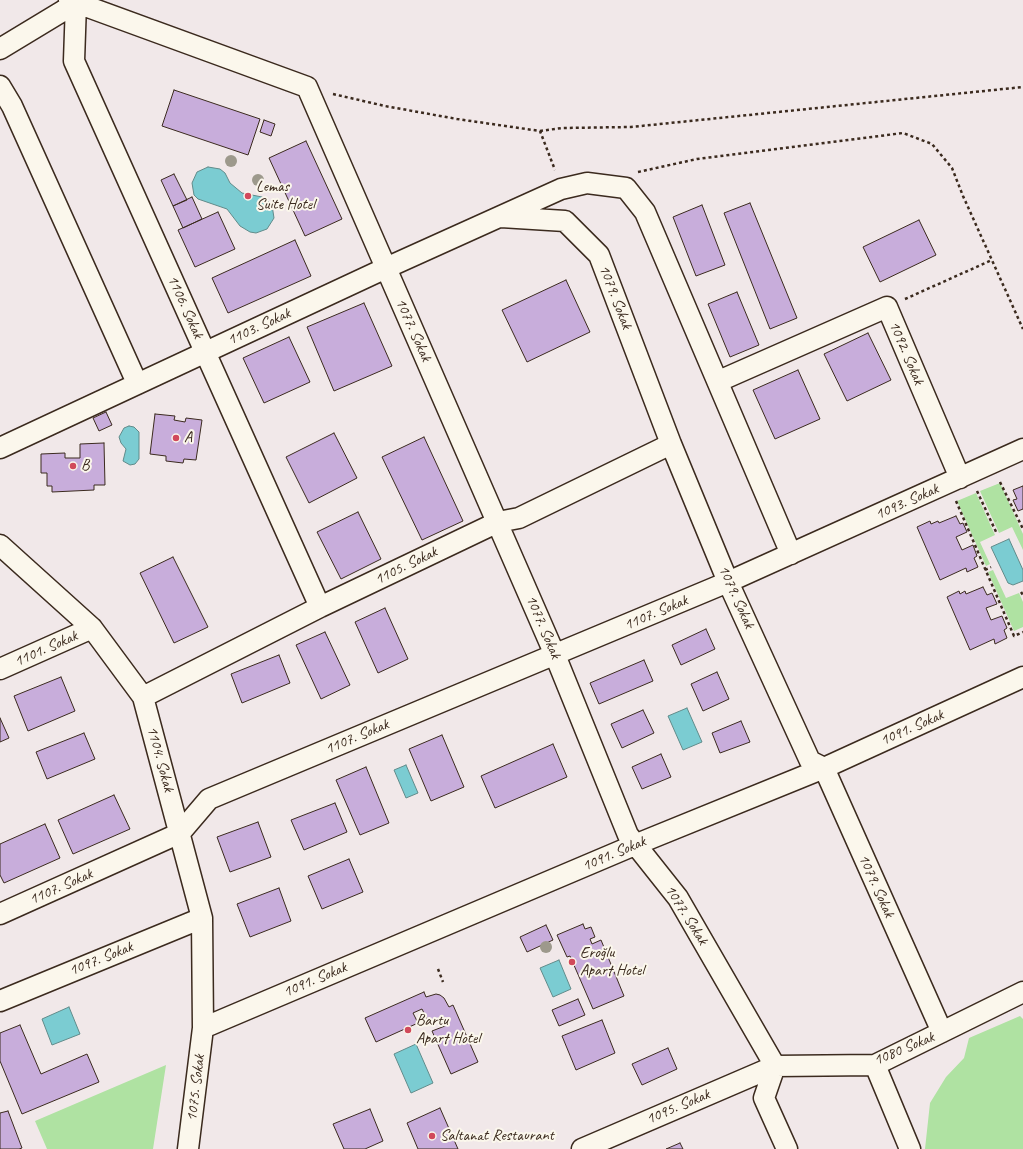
<!DOCTYPE html>
<meta charset="utf-8">
<style>
body{margin:0}
canvas{display:block;background:#f1e8e9}
</style>
<canvas width="1023" height="1149"></canvas>
<script>
const context = document.querySelector('canvas').getContext('2d');
context.lineJoin = 'round';
function paint(path, color) { context.fillStyle = color; context.fill(path, 'evenodd'); }
const shape = rows => new Path2D(rows.map(r => 'M' + r).join(''));
function stroke(path, color, width, dash) { context.strokeStyle = color; context.lineWidth = width; context.lineCap = dash ? 'butt' : 'round'; context.setLineDash(dash || []); context.stroke(path); }
function drawText(font, color, halo, rows, align = 'center') {
  context.font = font + ' Caveat,sans-serif'; context.lineWidth = 4; context.setLineDash([]); context.textBaseline = 'middle'; context.strokeStyle = halo; context.fillStyle = color; for (const [text, x, y, turn = 0] of rows) {
    context.save(); context.translate(x, y); context.rotate((+turn || 0) * Math.PI / 180); context.textAlign = isNaN(turn) ? turn : align; if (halo) context.strokeText(text, 0, 0); context.fillText(text, 0, 0); context.restore();
  }
}
paint(shape([
 [1000,483,1023,534,1023,550,1012,527,999,533,980,491],
 [976,493,995,535,980,542,990,564,986,566,957,501],
 [993,570,1006,598,1019,593,1023,602,1023,627,1014,631,988,572],
 [1020,1016,1023,1019,1023,1149,925,1149,930,1103,946,1077,964,1058,969,1038],
 [166,1065,153,1149,47,1149,35,1121]
]), '#afe2a2');
const water = shape([
 [208,167,220,169,225,173,230,183,242,193,262,197,267,200,272,205,274,218,267,229,256,233,250,232,240,226,227,209,198,199,194,195,192,183,197,172,208,167],
 [129,426,134,427,139,432,139,459,135,464,130,465,123,461,126,449,121,443,119,437,124,428,129,426],
 [1009,539,1023,570,1023,581,1013,585,1008,583,991,547,1009,539],
 [687,708,702,742,683,750,668,716,687,708],
 [406,765,418,793,406,798,394,770,406,765],
 [559,960,571,989,553,997,540,968,559,960],
 [69,1007,80,1034,52,1045,42,1019,69,1007],
 [416,1044,433,1083,411,1093,394,1054,416,1044]
]);
paint(water, '#7bccd2');
stroke(water, '#618b8a', 1);
const building = shape([
 [174,90,260,119,248,155,162,126,174,90],
 [264,120,275,124,271,136,260,132,264,120],
 [306,141,342,219,305,236,269,158,306,141],
 [174,174,187,200,173,206,161,180,174,174],
 [192,197,202,219,183,228,173,206,192,197],
 [750,203,797,318,770,329,724,213,750,203],
 [702,205,725,265,696,276,673,217,702,205],
 [218,212,235,249,195,267,178,230,218,212],
 [919,220,936,255,880,282,863,247,919,220],
 [295,240,311,276,228,313,212,278,295,240],
 [566,280,590,332,527,362,502,310,566,280],
 [737,292,759,345,730,357,708,304,737,292],
 [364,303,392,366,334,391,307,327,364,303],
 [868,333,891,380,847,401,824,354,868,333],
 [289,337,310,382,264,403,243,358,289,337],
 [798,370,820,419,775,439,753,390,798,370],
 [106,412,112,425,99,431,93,418,106,412],
 [155,414,175,416,174,420,185,422,186,418,202,420,196,460,184,459,183,463,166,461,166,456,150,454,155,414],
 [334,433,357,478,309,503,286,457,334,433],
 [424,437,463,521,422,540,382,457,424,437],
 [104,443,105,485,94,485,94,490,52,492,52,486,47,486,47,473,41,473,41,454,65,453,65,458,80,458,80,444,104,443],
 [1023,486,1023,509,1018,511,1013,500,1017,499,1013,490,1023,486],
 [358,512,381,559,341,579,317,532,358,512],
 [956,516,960,524,963,523,967,532,956,537,962,550,973,545,977,556,974,558,978,567,967,572,966,568,940,580,917,527,930,521,931,524,938,521,939,523,956,516],
 [173,557,208,627,174,643,140,573,173,557],
 [983,587,987,595,992,593,997,604,986,608,991,620,1002,616,1007,628,1004,630,1007,638,995,644,994,639,970,650,947,597,959,591,960,594,965,591,966,594,983,587],
 [385,608,408,659,378,673,355,622,385,608],
 [706,629,715,649,681,665,672,645,706,629],
 [325,632,350,685,321,699,296,645,325,632],
 [279,655,290,683,242,703,231,674,279,655],
 [644,660,653,681,599,704,590,683,644,660],
 [717,672,729,699,703,711,691,684,717,672],
 [61,677,75,711,28,731,14,696,61,677],
 [643,710,654,733,622,748,611,724,643,710],
 [0,718,9,738,0,742,0,718],
 [741,721,750,742,720,753,712,733,741,721],
 [84,733,95,759,47,779,36,752,84,733],
 [442,735,464,787,431,801,409,749,442,735],
 [553,744,567,777,495,808,481,776,553,744],
 [661,754,671,777,642,789,632,767,661,754],
 [366,767,389,823,360,835,336,780,366,767],
 [114,795,130,829,73,854,58,820,114,795],
 [335,803,347,832,304,850,291,820,335,803],
 [258,822,271,857,230,872,217,837,258,822],
 [45,824,60,858,4,883,0,875,0,844,45,824],
 [349,859,363,892,322,909,308,876,349,859],
 [279,888,291,921,250,937,237,904,279,888],
 [583,924,585,929,591,927,595,937,590,939,592,944,601,940,624,996,593,1009,570,956,567,957,557,935,583,924],
 [546,925,553,940,527,952,520,937,546,925],
 [424,992,426,997,436,994,440,995,444,998,449,1007,453,1005,478,1062,451,1074,432,1031,445,1026,442,1017,432,1021,427,1019,422,1009,413,1013,418,1023,376,1042,365,1018,424,992],
 [578,999,585,1015,559,1026,552,1010,578,999],
 [602,1020,615,1053,576,1070,562,1036,602,1020],
 [20,1025,41,1074,87,1054,99,1082,22,1114,0,1061,0,1033,20,1025],
 [668,1048,677,1069,642,1085,632,1064,668,1048],
 [440,1108,458,1149,418,1149,407,1123,440,1108],
 [370,1109,383,1141,365,1149,344,1149,333,1124,370,1109],
 [8,1111,22,1148,19,1149,0,1149,0,1113,8,1111],
 [680,1143,683,1149,666,1149,680,1143]
]);
paint(building, '#c8addb');
stroke(building, '#3b2a1e', 1);
const minor = shape([
 [69,0,307,87,555,655,628,835,678,898,775,1066,764,1098,787,1149],
 [76,3,74,61,320,607],
 [0,49,76,3],
 [0,86,12,106,137,383],
 [501,217,565,221,599,255,671,444,728,582,810,761,824,768,942,1032],
 [719,381,887,307,960,478],
 [0,448,386,268,561,189,587,183,626,188,645,212,791,554],
 [0,545,92,628,143,697,202,918,203,1028,188,1149],
 [0,669,92,628],
 [143,697,320,607,498,522,519,518,671,444],
 [0,914,180,833,209,799,728,582,1023,449],
 [0,1001,202,918],
 [203,1028,637,844,824,768,1023,677],
 [875,1065,910,1149],
 [582,1149,775,1066,875,1065,1023,992]
]);
stroke(minor, '#3b2a1e', 23);
stroke(shape([
 [333,94,385,106,457,119,540,131,555,170],
 [540,131,562,128,631,127,1023,87],
 [638,172,697,159,903,133,932,144,952,168,963,196,1023,329],
 [905,299,992,260],
 [1000,482,1023,529],
 [977,491,997,534],
 [956,501,1014,636,1023,632],
 [985,570,991,567],
 [1021,592,1023,595],
 [438,969,443,982]
]), '#3b2a1e', 2.5, [3, 3]);
stroke(minor, '#fbf7ec', 20);
context.fillStyle = '#9d998c';
for (const [x, y] of [
 [231,161],
 [258,180],
 [546,947]
]) { context.beginPath(); context.arc(x, y, 6, 0, 2 * Math.PI); context.fill(); }
for (const [x, y, r, color] of [
 [248,196,4,"#d1495b"],
 [176,438,4,"#d1495b"],
 [73,466,4,"#d1495b"],
 [572,962,4,"#d1495b"],
 [408,1030,4,"#d1495b"],
 [432,1136,4,"#d1495b"]
]) { const dot = new Path2D(); dot.arc(x, y, r, 0, 2 * Math.PI); context.fillStyle = color; context.fill(dot); stroke(dot, '#fbf7ec', 1.5); }
drawText('16px', '#3b2a1e', '#fbf7ec', [
 ["Lemas",256,187],
 ["Suite Hotel",256,205],
 ["A",184,438],
 ["B",81,466],
 ["Eroğlu",580,953],
 ["Apart Hotel",580,971],
 ["Bartu",416,1021],
 ["Apart Hotel",416,1039],
 ["Saltanat Restaurant",440,1136]
], 'left');
drawText('16px', '#3b2a1e', '#fbf7ec', [
 ["1079. Sokak",615,297,69],
 ["1106. Sokak",185,307,66],
 ["1103. Sokak",259,327,-25],
 ["1077. Sokak",413,330,66],
 ["1092. Sokak",906,353,67],
 ["1093. Sokak",907,502,-24],
 ["1105. Sokak",406,566,-26],
 ["1079. Sokak",736,597,66],
 ["1107. Sokak",656,613,-23],
 ["1077. Sokak",543,627,67],
 ["1101. Sokak",46,649,-24],
 ["1091. Sokak",912,728,-24],
 ["1107. Sokak",357,737,-23],
 ["1104. Sokak",160,759,75],
 ["1091. Sokak",614,854,-23],
 ["1079. Sokak",876,886,66],
 ["1107. Sokak",61,887,-24],
 ["1077. Sokak",686,915,58],
 ["1097. Sokak",101,959,-22],
 ["1091. Sokak",315,980,-23],
 ["1080 Sokak",904,1049,-23],
 ["1075. Sokak",196,1088,-83],
 ["1095. Sokak",678,1107,-23]
]);
</script>
